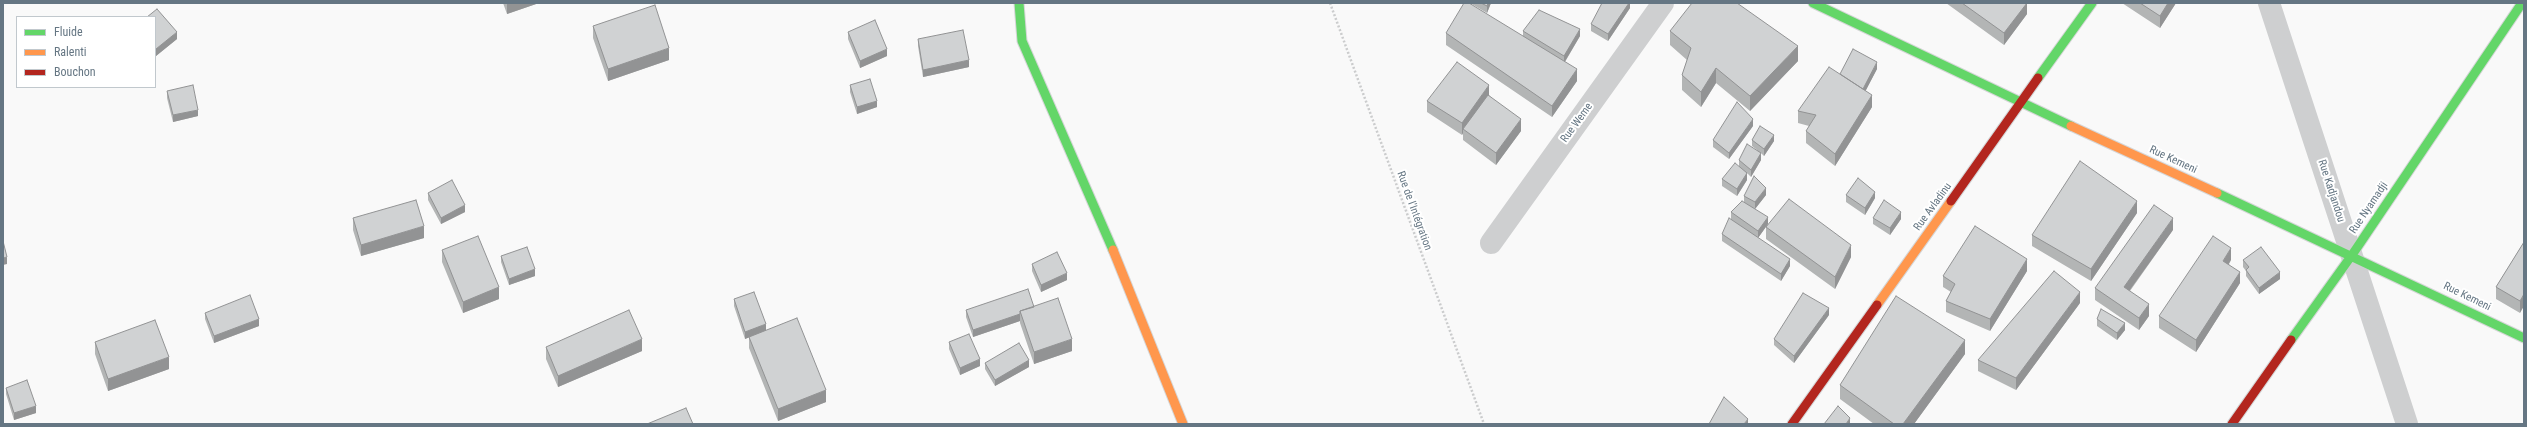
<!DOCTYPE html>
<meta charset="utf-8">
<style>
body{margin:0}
#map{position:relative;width:2527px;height:427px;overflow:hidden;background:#f9f9f9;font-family:"Roboto Condensed",sans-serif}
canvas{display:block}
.frame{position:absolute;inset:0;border:4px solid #657683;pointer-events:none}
.legend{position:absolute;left:16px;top:16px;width:140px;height:72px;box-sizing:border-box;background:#fff;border:1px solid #c1c8cd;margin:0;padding:5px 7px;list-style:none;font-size:12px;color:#657683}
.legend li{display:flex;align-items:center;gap:8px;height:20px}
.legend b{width:20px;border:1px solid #c1c8cd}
</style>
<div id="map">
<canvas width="2527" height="427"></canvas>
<div class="frame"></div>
<ul class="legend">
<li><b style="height:5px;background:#63d668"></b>Fluide</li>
<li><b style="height:5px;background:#ff974d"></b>Ralenti</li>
<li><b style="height:5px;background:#b3261e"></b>Bouchon</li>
</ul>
</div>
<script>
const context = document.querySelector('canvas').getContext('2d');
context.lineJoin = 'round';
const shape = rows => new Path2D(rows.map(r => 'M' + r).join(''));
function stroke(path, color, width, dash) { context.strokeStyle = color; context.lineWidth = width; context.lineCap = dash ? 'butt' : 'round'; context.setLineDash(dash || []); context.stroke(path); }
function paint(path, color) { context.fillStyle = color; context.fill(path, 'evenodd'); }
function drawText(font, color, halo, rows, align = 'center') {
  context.font = font + ' "Roboto Condensed",sans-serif'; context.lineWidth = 4; context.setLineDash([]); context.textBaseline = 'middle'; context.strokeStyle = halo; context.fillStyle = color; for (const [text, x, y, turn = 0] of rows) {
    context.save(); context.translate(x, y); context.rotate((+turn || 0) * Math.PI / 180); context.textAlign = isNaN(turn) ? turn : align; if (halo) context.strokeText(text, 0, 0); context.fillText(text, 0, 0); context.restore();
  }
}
const fast = shape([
 [1019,3,1022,41,1113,250],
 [1813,3,2071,126],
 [2038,78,2092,3],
 [2217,193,2524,338],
 [2291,340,2352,255,2522,3]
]);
const slow = shape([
 [2071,126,2217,193],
 [1113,250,1183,424],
 [1877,305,1951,201]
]);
const jam = shape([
 [1951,201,2038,78],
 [1792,424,1877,305],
 [2232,424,2291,340]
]);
stroke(fast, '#d5d6d7', 11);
stroke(slow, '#d5d6d7', 11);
stroke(jam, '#d5d6d7', 11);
stroke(shape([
 [1330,3,1484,424]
]), '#cbcccd', 2.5, [2, 2]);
stroke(shape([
 [2269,3,2407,424],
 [1491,243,1663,3]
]), '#cecfd0', 22);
stroke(fast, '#63d668', 9);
stroke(slow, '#ff974d', 9);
stroke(jam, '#b3261e', 9);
paint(shape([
 [503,3,539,3,507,14],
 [1470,3,1491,3,1487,13],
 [1630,3,1630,8,1608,41,1591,31,1591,24],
 [1946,3,2027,3,2027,14,2004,45],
 [2122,3,2176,3,2160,28],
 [155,17,177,39,156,56,155,55],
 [593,26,669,60,608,81,593,38],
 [1523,31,1580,36,1565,62,1577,81,1552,117,1446,45,1446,33,1523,36],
 [1670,31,1798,61,1750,111,1716,83,1701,107,1682,90,1682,75,1687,60,1670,45],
 [848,32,887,56,860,68,848,39],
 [918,39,969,67,923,77,918,46],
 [1877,69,1865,91,1872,107,1835,166,1806,143,1806,131,1809,126,1798,123,1798,111,1840,74],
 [850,85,877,107,857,114,850,92],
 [167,91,198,116,173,122,167,98],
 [1489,95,1521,131,1496,165,1463,140,1463,133,1462,135,1427,112,1427,101],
 [1753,126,1729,159,1713,147,1713,140],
 [1752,140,1774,141,1764,156,1761,153,1761,160,1751,177,1747,173,1747,180,1737,196,1722,186,1722,179,1739,166,1739,160,1757,150,1752,146],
 [428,193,465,212,441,224,428,200],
 [1766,195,1755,209,1768,224,1758,238,1790,266,1781,281,1722,241,1722,234,1731,219,1731,212,1744,202,1744,196],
 [1846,195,1875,198,1865,215,1846,202],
 [2137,213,2091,281,2032,246,2032,235],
 [353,218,424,238,361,256,353,230],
 [1873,218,1901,219,1890,235,1873,224],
 [1766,227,1851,257,1835,289,1766,239],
 [2173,230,2130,291,2149,316,2139,330,2095,300,2095,288],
 [2524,242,2520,313,2496,299,2496,287],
 [442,250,499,299,463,313,442,262],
 [501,256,535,276,509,285,501,262],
 [2231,260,2229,264,2240,283,2196,352,2159,328,2159,316],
 [2243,260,2280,279,2259,294,2246,276,2246,271,2243,267],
 [1032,264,1067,280,1041,292,1032,271],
 [2027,271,1990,331,1946,312,1946,301,1951,292,1943,287,1943,276],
 [734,299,766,330,826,402,778,421,749,348,749,337,745,339,734,306],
 [2080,303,2016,390,1978,371,1978,360],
 [1034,307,1072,351,1034,364,1020,323,1020,321,973,337,966,317,966,310],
 [205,313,259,326,214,343,205,319],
 [1829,315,1794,363,1774,345,1774,339],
 [2097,319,2125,330,2117,340,2097,326],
 [95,342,169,369,108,391,95,354],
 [949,342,980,366,960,375,949,349],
 [546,347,642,351,558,387,546,359],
 [1965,354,1914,424,1874,424,1840,399,1840,385],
 [985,363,1029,367,995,386,985,369],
 [6,388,36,413,14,420,6,394]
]), '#b3b5b5');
paint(shape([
 [507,3,539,3,507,14],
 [1488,3,1491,3,1487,13,1487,6],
 [1629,3,1630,3,1630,8,1608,41,1608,34],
 [2027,3,2027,14,2004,45,2004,33],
 [2168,3,2176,3,2160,28,2160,16],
 [1580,29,1580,36,1564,63,1564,56],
 [177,32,177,39,156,56,156,49],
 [1798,46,1798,61,1750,111,1750,96],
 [669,48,669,60,608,81,608,69],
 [887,49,887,56,860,68,860,61],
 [969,60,969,67,923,77,923,70],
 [1877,62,1877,69,1863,96,1863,89],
 [1716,68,1716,83,1701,107,1701,92],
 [1577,69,1577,81,1552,117,1552,106],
 [1489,85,1489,97,1463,129,1463,133,1462,135,1462,123],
 [1872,95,1872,107,1835,166,1835,154],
 [877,101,877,107,857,114,857,107],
 [198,110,198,116,173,122,173,115],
 [1521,119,1521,131,1496,165,1496,153],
 [1753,119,1753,126,1729,159,1729,153],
 [1774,135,1774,141,1764,156,1764,149],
 [1761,153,1761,160,1751,177,1751,170],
 [1747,173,1747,180,1737,196,1737,189],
 [1766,188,1766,195,1755,209,1755,202],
 [1875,192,1875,198,1865,215,1865,208],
 [2137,201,2137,213,2091,281,2091,269],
 [465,205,465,212,441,224,441,218],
 [1901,212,1901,219,1890,235,1890,228],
 [1768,217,1768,224,1758,238,1758,231],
 [2173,218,2173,230,2124,298,2124,287],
 [424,226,424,238,361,256,361,245],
 [1851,245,1851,257,1835,289,1835,277],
 [2231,248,2231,260,2223,273,2223,261],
 [7,257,7,264,3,265,3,258],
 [1790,259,1790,266,1781,281,1781,274],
 [2027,259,2027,271,1990,331,1990,319],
 [535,269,535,276,509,285,509,279],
 [2240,272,2240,283,2196,352,2196,340],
 [2280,272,2280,279,2259,294,2259,288],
 [1067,273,1067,280,1041,292,1041,285],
 [499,287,499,299,463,313,463,302],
 [2080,292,2080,303,2016,390,2016,378],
 [2524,294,2524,306,2520,313,2520,301],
 [2149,304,2149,316,2139,330,2139,318],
 [1829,308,1829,315,1794,363,1794,356],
 [1020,314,1020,321,973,337,973,330],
 [259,319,259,326,214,343,214,336],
 [2125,323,2125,330,2117,340,2117,333],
 [766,324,766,331,745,339,745,332],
 [642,339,642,351,558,387,558,376],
 [1072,339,1072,351,1034,364,1034,352],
 [1965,340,1965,354,1914,424,1903,424],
 [169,357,169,369,108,391,108,379],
 [980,359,980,366,960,375,960,368],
 [1029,360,1029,367,995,386,995,380],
 [826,390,826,402,778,421,778,409],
 [36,406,36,413,14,420,14,413],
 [1850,418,1850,424,1846,424],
 [1748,419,1748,424,1744,424]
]), '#929394');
const building = shape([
 [1464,3,1469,3,1577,69,1552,106,1446,33,1464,3],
 [1481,3,1488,3,1487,6,1481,3],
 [1602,3,1629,3,1608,34,1591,24,1602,3],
 [1692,3,1737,3,1798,46,1750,96,1716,68,1701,92,1682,75,1691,48,1670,31,1692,3],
 [1962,3,2027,3,2004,33,1962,3],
 [2140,3,2168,3,2160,16,2140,3],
 [655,5,669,48,608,69,593,26,655,5],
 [157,9,177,32,156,49,155,48,155,17,147,17,157,9],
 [1539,10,1580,29,1564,56,1523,31,1539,10],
 [875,20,887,49,860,61,848,32,875,20],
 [963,30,969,60,923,70,918,39,963,30],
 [1853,49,1877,62,1863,89,1840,74,1853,49],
 [1457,62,1489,85,1462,123,1427,101,1457,62],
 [1829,67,1872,95,1835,154,1806,131,1816,115,1798,111,1829,67],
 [870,79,877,101,857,107,850,85,870,79],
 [193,85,198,110,173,115,167,91,193,85],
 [1488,95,1521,119,1496,153,1463,129,1488,95],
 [1737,102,1753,119,1729,153,1713,140,1737,102],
 [1760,126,1774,135,1764,149,1752,140,1760,126],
 [1747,144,1761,153,1751,170,1739,160,1747,144],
 [2080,161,2137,201,2091,269,2032,235,2080,161],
 [1735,163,1747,173,1737,189,1722,179,1735,163],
 [1754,176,1766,188,1755,202,1744,196,1754,176],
 [1858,178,1875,192,1865,208,1846,195,1858,178],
 [452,180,465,205,441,218,428,193,452,180],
 [1789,199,1851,245,1835,277,1766,227,1789,199],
 [416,200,424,226,361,245,353,218,416,200],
 [1884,200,1901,212,1890,228,1873,218,1884,200],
 [1742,201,1768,217,1758,231,1731,212,1742,201],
 [2154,205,2173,218,2124,287,2149,304,2139,318,2095,288,2154,205],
 [1729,218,1790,259,1781,274,1722,234,1729,218],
 [1975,226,2027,259,1990,319,1946,301,1955,284,1943,276,1975,226],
 [478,236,499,287,463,302,442,250,478,236],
 [2213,236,2231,248,2223,261,2240,272,2196,340,2159,316,2213,236],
 [3,241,7,257,3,258,3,241],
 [2524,242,2524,294,2520,301,2496,287,2524,242],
 [527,247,535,269,509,279,501,256,527,247],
 [2261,247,2280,272,2259,288,2246,270,2249,267,2243,260,2261,247],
 [1057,252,1067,273,1041,285,1032,264,1057,252],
 [2054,271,2080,292,2016,378,1978,360,2054,271],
 [1028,289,1034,307,1020,311,1020,314,973,330,966,310,1028,289],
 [754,292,766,324,745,332,734,299,754,292],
 [1803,293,1829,308,1794,356,1774,339,1803,293],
 [250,295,259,319,214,336,205,313,250,295],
 [1896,296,1965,340,1903,424,1894,424,1840,385,1896,296],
 [1058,298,1072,339,1034,352,1020,311,1058,298],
 [2101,309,2125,323,2117,333,2097,319,2101,309],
 [629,310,642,339,558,376,546,347,629,310],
 [797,318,826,390,778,409,749,337,797,318],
 [155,320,169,357,108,379,95,342,155,320],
 [969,334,980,359,960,368,949,342,969,334],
 [1019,343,1029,360,995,380,985,363,1019,343],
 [27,380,36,406,14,413,6,388,27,380],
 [1724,397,1748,419,1744,424,1709,424,1724,397],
 [1838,406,1850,418,1846,424,1824,424,1838,406],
 [686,408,693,424,647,424,686,408]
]);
paint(building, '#d0d2d3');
stroke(building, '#929394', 1);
drawText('11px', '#657683', '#fff', [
 ["Rue Weme",1577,123,-54],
 ["Rue Kemeni",2173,160,25],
 ["Rue Kadjandou",2331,191,72],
 ["Rue Avladinu",1933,207,-54],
 ["Rue Nyamadji",2369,208,-56],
 ["Rue de l'Intégration",1414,211,70],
 ["Rue Kemeni",2467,297,26]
]);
</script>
